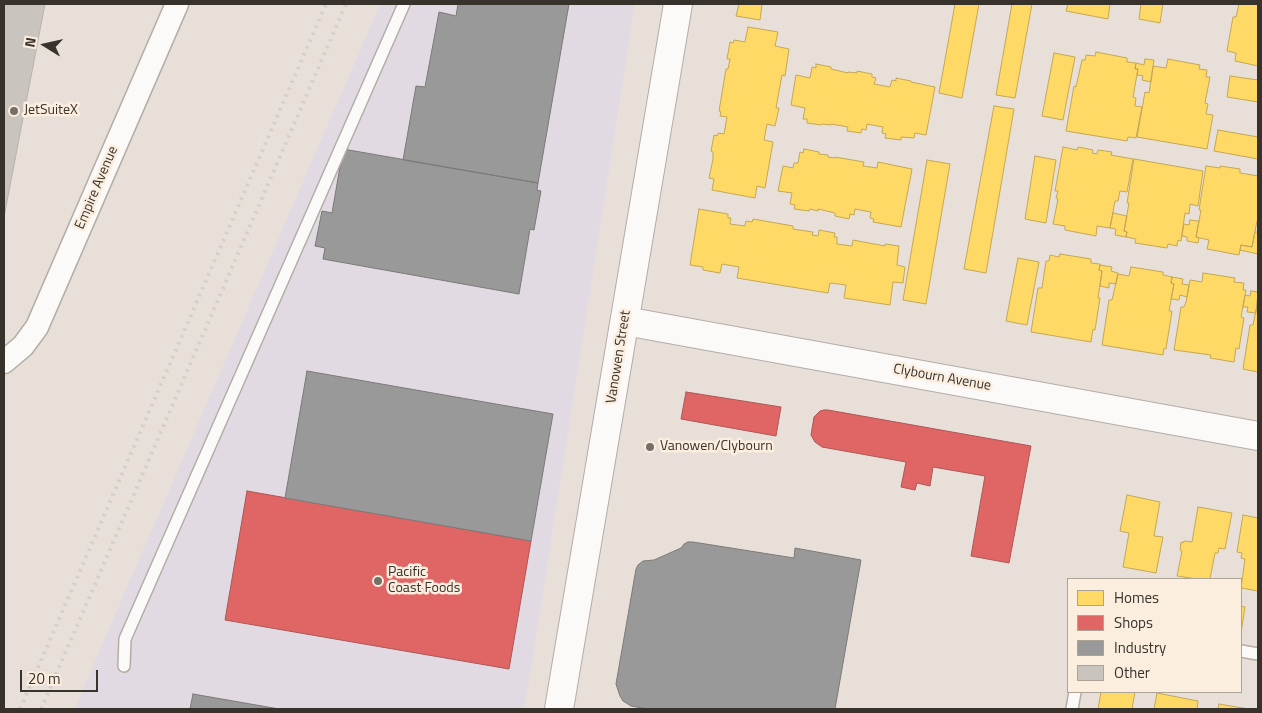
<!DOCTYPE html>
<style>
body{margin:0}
#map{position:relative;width:1262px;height:713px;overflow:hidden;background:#e8e0d8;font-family:"Titillium Web",sans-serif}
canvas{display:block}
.frame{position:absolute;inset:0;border:5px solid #37322c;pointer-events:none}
.legend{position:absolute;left:1067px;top:578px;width:175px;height:115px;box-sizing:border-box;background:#fbeedf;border:1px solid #ada397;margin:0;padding:6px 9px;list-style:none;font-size:15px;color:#37322c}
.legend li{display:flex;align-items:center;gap:10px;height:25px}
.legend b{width:25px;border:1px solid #ada397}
.north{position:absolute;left:20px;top:20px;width:50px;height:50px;-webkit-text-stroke:4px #fbeedf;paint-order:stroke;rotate:280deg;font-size:14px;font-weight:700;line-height:20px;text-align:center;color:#37322c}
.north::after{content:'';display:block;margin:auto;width:18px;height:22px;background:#37322c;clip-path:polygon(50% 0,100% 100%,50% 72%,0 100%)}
.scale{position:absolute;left:20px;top:670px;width:78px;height:22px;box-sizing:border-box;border:2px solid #37322c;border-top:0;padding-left:6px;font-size:15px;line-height:18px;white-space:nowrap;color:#37322c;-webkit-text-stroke:4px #fbeedf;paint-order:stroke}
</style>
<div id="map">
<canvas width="1262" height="713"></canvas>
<div class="frame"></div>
<ul class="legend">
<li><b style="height:14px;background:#ffd966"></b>Homes</li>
<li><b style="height:14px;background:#e06666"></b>Shops</li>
<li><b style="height:14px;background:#999"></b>Industry</li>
<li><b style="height:14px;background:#cac4be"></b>Other</li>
</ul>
<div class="north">N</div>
<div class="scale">20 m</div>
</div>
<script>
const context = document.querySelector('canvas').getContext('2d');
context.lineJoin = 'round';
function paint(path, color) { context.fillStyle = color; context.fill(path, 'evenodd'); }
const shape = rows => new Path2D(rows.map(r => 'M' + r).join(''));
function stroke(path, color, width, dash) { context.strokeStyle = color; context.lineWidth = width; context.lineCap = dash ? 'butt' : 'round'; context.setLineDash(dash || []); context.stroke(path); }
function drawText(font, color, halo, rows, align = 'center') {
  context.font = font + ' "Titillium Web",sans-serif'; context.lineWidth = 5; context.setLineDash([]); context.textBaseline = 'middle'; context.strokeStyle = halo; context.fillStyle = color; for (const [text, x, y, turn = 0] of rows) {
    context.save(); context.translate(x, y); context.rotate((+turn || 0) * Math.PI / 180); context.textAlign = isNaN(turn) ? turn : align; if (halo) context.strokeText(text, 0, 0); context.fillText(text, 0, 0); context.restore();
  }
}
paint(shape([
 [380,4,635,4,531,671,524,709,74,709]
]), '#e2dae2');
const homes = shape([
 [739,4,762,4,760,20,736,16,739,4],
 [955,4,979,4,962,98,939,93,955,4],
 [1012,4,1032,4,1015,98,996,95,1012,4],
 [1068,4,1110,4,1108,19,1066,11,1068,4],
 [1141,4,1163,4,1160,23,1139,19,1141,4],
 [1239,4,1258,4,1258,66,1235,61,1236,53,1227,51,1233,17,1236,17,1239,4],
 [748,27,778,32,775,46,789,49,785,76,782,75,776,108,779,108,775,126,767,124,764,140,773,142,765,188,757,186,755,198,712,190,714,179,709,178,713,159,713,152,711,151,714,135,717,136,718,133,724,134,727,117,720,116,721,112,719,111,726,69,728,69,730,59,727,59,730,42,733,43,734,40,745,42,748,27],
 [1096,52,1127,58,1127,62,1136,63,1135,69,1138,69,1133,97,1136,98,1135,106,1142,107,1136,138,1128,137,1127,141,1066,131,1074,86,1076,87,1082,60,1085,60,1086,55,1095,56,1096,52],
 [1054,53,1075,57,1063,120,1042,116,1054,53],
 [1145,59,1154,60,1151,82,1142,80,1143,76,1137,75,1138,69,1135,69,1136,63,1144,65,1145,59],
 [1168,59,1200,65,1199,69,1207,70,1206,77,1210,77,1205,103,1208,104,1206,114,1213,115,1207,149,1137,137,1145,92,1149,93,1153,66,1166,68,1168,59],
 [816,64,831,67,831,69,848,73,848,72,857,73,857,71,872,74,872,77,876,78,874,84,890,87,892,80,896,81,896,78,911,81,911,82,935,87,926,135,915,133,914,138,901,137,901,140,885,138,886,134,882,133,883,127,867,124,866,130,862,129,861,133,847,131,848,127,831,124,831,125,822,124,821,125,807,123,807,119,803,119,805,108,791,105,796,75,810,78,812,67,816,68,816,64],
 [1230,76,1258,80,1258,102,1227,97,1230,76],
 [994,106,1014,109,986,273,964,269,994,106],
 [1218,130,1258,137,1258,159,1214,151,1218,130],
 [1063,147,1077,150,1078,147,1093,150,1092,153,1097,154,1098,150,1112,152,1111,155,1133,159,1127,192,1120,191,1118,201,1115,201,1110,228,1097,226,1096,236,1065,230,1065,226,1053,224,1058,199,1056,198,1058,191,1055,191,1063,147],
 [804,149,819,152,819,154,828,155,828,157,835,158,835,157,864,162,863,166,877,168,878,162,912,169,901,227,873,222,874,219,870,218,871,212,855,209,854,215,850,214,849,219,835,216,835,213,818,209,818,211,810,209,809,211,794,209,795,205,790,204,792,193,778,191,783,166,793,168,794,163,798,163,800,152,803,153,804,149],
 [1035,156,1056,160,1046,223,1025,219,1035,156],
 [1134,159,1203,171,1198,206,1190,204,1189,214,1185,213,1181,241,1178,240,1177,246,1168,244,1167,248,1135,243,1136,239,1126,237,1127,232,1124,231,1129,203,1127,203,1134,159],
 [927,160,950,164,926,304,903,300,927,160],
 [1206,166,1220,168,1220,166,1240,169,1240,173,1258,176,1258,221,1257,221,1252,247,1241,245,1239,255,1207,249,1209,240,1196,237,1201,210,1199,210,1206,166],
 [699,209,728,214,728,218,731,218,730,224,745,226,746,221,752,222,753,219,793,226,793,229,813,232,812,235,818,236,819,230,835,233,834,237,837,237,837,244,852,246,853,240,885,246,885,244,899,246,897,265,905,267,903,283,893,282,890,305,844,298,846,285,830,283,828,293,737,278,739,267,722,264,720,273,703,270,703,267,690,265,699,209],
 [1113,213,1127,216,1124,231,1127,232,1126,237,1115,235,1116,229,1110,228,1113,213],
 [1190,220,1199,221,1196,237,1199,238,1198,243,1187,241,1187,237,1182,236,1184,224,1189,225,1190,220],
 [1255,232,1258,232,1258,254,1240,250,1241,245,1252,247,1255,232],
 [1060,254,1091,259,1091,263,1100,264,1099,270,1102,271,1098,298,1100,298,1095,330,1093,329,1091,342,1031,332,1038,288,1042,288,1046,261,1049,261,1050,255,1059,257,1060,254],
 [1018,258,1039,262,1027,325,1006,321,1018,258],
 [1100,265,1112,267,1111,271,1118,273,1116,284,1109,283,1109,288,1100,286,1102,271,1099,270,1100,265],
 [1131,267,1163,272,1163,275,1172,277,1171,283,1174,284,1169,311,1172,311,1166,349,1164,348,1163,355,1102,345,1109,300,1112,300,1118,274,1129,276,1131,267],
 [1203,273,1235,278,1234,282,1244,283,1243,290,1246,290,1241,317,1244,318,1239,349,1236,348,1234,362,1210,358,1211,355,1174,350,1181,307,1184,307,1186,302,1190,280,1202,282,1203,273],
 [1172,277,1183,279,1182,284,1189,285,1187,297,1180,295,1179,300,1171,299,1174,284,1171,283,1172,277],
 [1251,291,1258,292,1256,313,1247,312,1248,307,1243,307,1245,295,1250,296,1251,291],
 [1258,300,1258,372,1243,369,1250,325,1253,325,1258,300],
 [1127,495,1160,502,1154,536,1163,537,1156,573,1123,567,1129,533,1120,531,1127,495],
 [1198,507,1232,513,1225,549,1219,548,1218,553,1215,553,1210,579,1197,579,1177,576,1182,551,1180,550,1181,542,1183,543,1184,541,1192,542,1198,507],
 [1243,515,1258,518,1258,591,1241,588,1245,559,1241,558,1242,553,1237,552,1243,515],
 [1241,606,1245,607,1241,633,1241,606],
 [1101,692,1135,692,1132,709,1098,709,1101,692],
 [1157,693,1198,701,1197,709,1154,709,1157,693],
 [1219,704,1249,709,1218,709,1219,704]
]);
paint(homes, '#ffd966');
stroke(homes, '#c3a755', 1);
const shops = shape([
 [686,392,781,407,776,436,681,419,686,392],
 [824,410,828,410,1031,446,1009,563,971,556,985,476,933,467,930,486,917,483,915,490,901,487,906,462,822,447,815,442,811,435,814,417,820,411,824,410],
 [247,491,531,541,509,669,225,620,247,491]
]);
paint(shops, '#e06666');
stroke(shops, '#ad5655', 1);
const industry = shape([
 [458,4,569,4,538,183,403,160,416,86,425,87,439,12,456,16,458,4],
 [343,149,538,183,537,190,541,191,534,230,530,229,519,294,323,259,325,248,315,246,322,211,332,213,343,149],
 [307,371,553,414,531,541,285,498,307,371],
 [688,542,693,542,794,558,795,548,861,560,835,709,648,709,631,706,623,701,620,696,616,684,636,569,638,565,643,561,654,560,681,548,684,544,688,542],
 [193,694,279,709,190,709,193,694]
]);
paint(industry, '#999');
stroke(industry, '#7c7a78', 1);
const building = shape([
 [4,4,45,4,4,217,4,4]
]);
paint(building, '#cac4be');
stroke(building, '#b8b2ab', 1);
const lane = shape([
 [1241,651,1258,654],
 [124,666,125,639,404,4],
 [1072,709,1075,692]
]);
const street = shape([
 [4,362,23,346,37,327,177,4]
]);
const secondary = shape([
 [625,321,1258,436],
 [559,709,678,4]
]);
stroke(lane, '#b3ada7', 14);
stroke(street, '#b3ada7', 25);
stroke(secondary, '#b3ada7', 30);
stroke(lane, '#fcfaf9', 11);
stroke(street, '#fcfaf9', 22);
stroke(secondary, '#fcfaf9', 28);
stroke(shape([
 [20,709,326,4],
 [41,709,346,4]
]), '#d2d0cd', 4, [2.5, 5]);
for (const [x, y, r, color] of [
 [14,111,5,"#756f68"],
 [650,447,5,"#756f68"],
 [378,581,5,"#756f68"]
]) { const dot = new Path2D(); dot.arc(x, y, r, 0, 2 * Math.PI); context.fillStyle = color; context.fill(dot); stroke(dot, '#fbeedf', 2); }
drawText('14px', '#37322c', '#fbeedf', [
 ["JetSuiteX",24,111],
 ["Vanowen/Clybourn",660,447],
 ["Pacific",388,573],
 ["Coast Foods",388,589]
], 'left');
drawText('14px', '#37322c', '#fbeedf', [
 ["Empire Avenue",97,188,-67],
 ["Vanowen Street",619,357,-81],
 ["Clybourn Avenue",942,378,10]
]);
</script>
